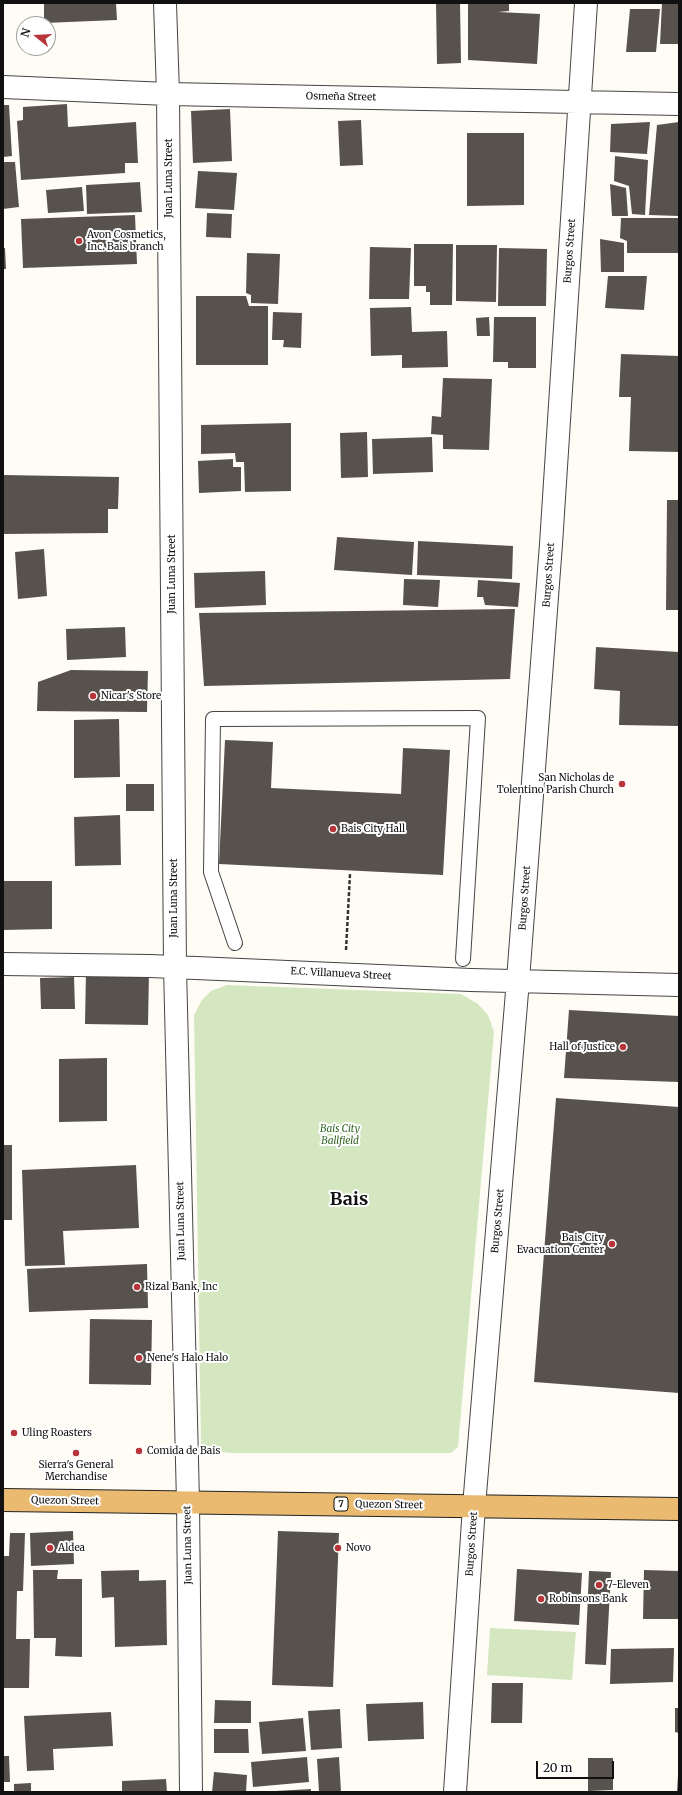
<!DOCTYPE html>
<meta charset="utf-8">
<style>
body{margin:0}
#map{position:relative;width:682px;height:1795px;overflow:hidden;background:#fefcf5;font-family:Merriweather,serif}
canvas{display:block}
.frame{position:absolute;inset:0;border:4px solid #111;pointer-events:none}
.north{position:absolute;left:16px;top:16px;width:40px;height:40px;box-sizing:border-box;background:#fff;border:1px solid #a0a0a0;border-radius:50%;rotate:288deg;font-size:11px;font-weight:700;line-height:16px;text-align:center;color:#111}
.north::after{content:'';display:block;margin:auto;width:14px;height:18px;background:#b6343a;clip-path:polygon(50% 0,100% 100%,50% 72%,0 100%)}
.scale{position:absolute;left:536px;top:1761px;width:78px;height:18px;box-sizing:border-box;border:2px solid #111;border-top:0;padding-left:5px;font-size:12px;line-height:14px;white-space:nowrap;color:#111;-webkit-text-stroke:3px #fff;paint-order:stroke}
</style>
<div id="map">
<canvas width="682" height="1795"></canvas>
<div class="frame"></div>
<div class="north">N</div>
<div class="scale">20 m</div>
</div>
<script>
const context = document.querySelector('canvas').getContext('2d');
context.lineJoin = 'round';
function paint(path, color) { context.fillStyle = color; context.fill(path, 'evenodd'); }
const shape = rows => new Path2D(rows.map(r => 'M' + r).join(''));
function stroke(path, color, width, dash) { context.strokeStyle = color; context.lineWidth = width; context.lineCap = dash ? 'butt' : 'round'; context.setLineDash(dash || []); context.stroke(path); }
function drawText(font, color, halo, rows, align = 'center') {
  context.font = font + ' Merriweather,serif'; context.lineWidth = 4; context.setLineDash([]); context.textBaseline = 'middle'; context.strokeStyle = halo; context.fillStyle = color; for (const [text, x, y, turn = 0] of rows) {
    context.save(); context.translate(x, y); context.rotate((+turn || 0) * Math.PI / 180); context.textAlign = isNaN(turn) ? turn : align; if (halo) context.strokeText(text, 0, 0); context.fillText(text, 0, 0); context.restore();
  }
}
paint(shape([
 [227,985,461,994,478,1004,488,1015,494,1032,458,1447,451,1453,231,1453,207,1450,201,1444,194,1015,202,1000,211,991],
 [490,1628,576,1632,572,1680,487,1675]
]), '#d4e7c0');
paint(shape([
 [44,3,116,3,117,20,44,23],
 [436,3,460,3,461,63,437,64],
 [468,3,509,3,509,11,498,12,540,14,537,64,468,60],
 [662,3,679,3,679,44,660,44],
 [630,9,660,9,656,52,626,52],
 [67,104,68,127,136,122,138,163,125,163,125,173,21,180,17,121,23,120,23,107],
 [3,105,9,105,12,156,3,157],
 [230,109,232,161,193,163,191,111],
 [361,120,363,165,340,166,338,121],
 [650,122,647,154,610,152,611,124],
 [679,122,679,216,649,215,657,125],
 [467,133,524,133,524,205,467,206],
 [615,156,648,160,645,215,632,214,629,186,614,181],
 [3,162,15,162,19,207,3,209],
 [198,171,237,173,234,210,195,208],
 [140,182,142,212,87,214,86,185],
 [610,184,626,188,628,216,612,216],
 [82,187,84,211,48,213,46,190],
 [207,213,232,214,231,238,206,237],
 [135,215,137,264,23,268,21,219],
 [621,218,679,218,679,253,627,253,627,241,620,238],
 [600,239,624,243,624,272,601,272],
 [414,244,453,244,452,305,430,305,430,292,426,292,426,286,414,286],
 [456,245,497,245,496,302,456,301],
 [370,247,411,248,409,299,369,299],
 [3,248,5,248,6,269,3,269],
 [499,248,547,249,546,306,498,306],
 [247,253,280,254,278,304,251,303,251,295,246,293],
 [608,276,647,276,644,310,605,308],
 [196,296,246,296,249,306,268,306,268,365,196,365],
 [411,307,412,332,447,331,448,367,402,368,402,355,371,356,370,308],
 [273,312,302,313,301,348,283,347,284,340,272,340],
 [489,317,490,336,477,336,476,318],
 [494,317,536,317,536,368,508,368,508,362,493,362],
 [621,354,679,356,679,452,629,451,631,397,619,397],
 [443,378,492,379,489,450,443,449,443,435,431,434,432,416,441,417],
 [291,423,291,491,245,492,244,462,236,462,235,453,201,454,201,425],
 [367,432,368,477,341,478,340,433],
 [432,437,433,472,373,474,372,439],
 [233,459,233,467,241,467,241,491,199,493,198,461],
 [3,475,119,477,118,509,108,509,108,533,3,534],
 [667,500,679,500,679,610,666,610],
 [337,537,414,542,412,575,334,570],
 [418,541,513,546,512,579,417,575],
 [44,549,47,596,18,599,15,552],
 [265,571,266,605,195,608,194,573],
 [404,579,440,580,438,607,403,605],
 [478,580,520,583,518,607,485,605,483,597,477,597],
 [515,609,510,679,204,686,199,613],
 [125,627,126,657,67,660,66,629],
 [596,647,679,652,679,726,619,725,620,691,594,689],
 [71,670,148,671,147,712,37,711,38,682],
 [119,719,120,777,74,778,74,720],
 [225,740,273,742,271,788,401,794,403,748,450,750,443,875,219,864],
 [126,784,154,784,154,811,126,811],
 [120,815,121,865,75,866,74,817],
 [3,881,52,881,52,929,3,930],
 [86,970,149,971,148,1025,85,1024],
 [74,977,75,1009,41,1009,40,978],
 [569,1010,679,1016,679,1082,564,1078],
 [107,1058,107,1121,59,1122,59,1059],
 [556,1098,679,1107,679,1393,534,1382],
 [3,1145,12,1145,12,1220,3,1220],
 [136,1165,139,1228,63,1231,65,1265,25,1266,22,1170],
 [147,1264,148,1308,29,1312,27,1269],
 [90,1319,152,1320,151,1385,89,1384],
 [73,1531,74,1564,31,1566,30,1533],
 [278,1531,339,1533,333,1687,272,1685],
 [10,1533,25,1533,23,1591,17,1591,16,1639,30,1639,29,1688,3,1688,3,1556,9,1556],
 [517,1569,582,1573,579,1625,514,1621],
 [33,1570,58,1570,57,1579,82,1579,82,1657,55,1656,56,1638,34,1638],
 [139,1570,139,1581,166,1580,167,1645,115,1647,114,1597,102,1598,101,1571],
 [644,1570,679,1571,679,1619,643,1619],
 [589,1571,611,1572,606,1665,585,1664],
 [674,1648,673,1682,610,1684,611,1649],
 [492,1683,523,1683,522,1723,491,1723],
 [215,1700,251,1701,251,1723,214,1723],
 [423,1702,424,1739,368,1741,366,1704],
 [675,1708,679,1708,679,1733,675,1732],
 [340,1709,342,1748,311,1750,308,1711],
 [111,1712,113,1746,53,1749,54,1770,27,1771,24,1716],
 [303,1718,306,1751,262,1754,259,1722],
 [214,1729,248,1729,249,1753,214,1753],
 [3,1756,9,1756,10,1782,3,1782],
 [307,1757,309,1782,253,1787,251,1762],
 [339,1757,341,1792,319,1792,317,1759],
 [588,1758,613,1758,613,1790,588,1791],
 [214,1772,247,1775,246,1792,212,1792],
 [678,1775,679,1775,679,1792,677,1792],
 [166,1779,167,1792,122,1792,122,1781],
 [31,1783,31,1792,14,1792,14,1784],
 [311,1789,311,1792,275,1792,275,1791]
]), '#58524e');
const service = shape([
 [235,943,211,872,213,719,478,718,463,959]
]);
const minor = shape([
 [165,3,168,94,175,967,188,1502,191,1792],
 [3,87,168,94,679,104],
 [3,964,150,966,471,980,679,985],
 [455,1792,474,1506,518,980,551,544,586,3]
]);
const trunk = shape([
 [3,1500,679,1509]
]);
stroke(service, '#444', 16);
stroke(minor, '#444', 24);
stroke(trunk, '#222', 24);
stroke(shape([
 [346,950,350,874]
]), '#333', 2.5, [4, 2]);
stroke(service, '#fff', 14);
stroke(minor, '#fff', 22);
stroke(trunk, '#eaba70', 22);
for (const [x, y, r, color] of [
 [79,241,4,"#b6343a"],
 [93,696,4,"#b6343a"],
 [622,784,4,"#b6343a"],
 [333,829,4,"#b6343a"],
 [623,1047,4,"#b6343a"],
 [612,1244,4,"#b6343a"],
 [137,1287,4,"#b6343a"],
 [139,1358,4,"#b6343a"],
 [14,1433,4,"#b6343a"],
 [139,1451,4,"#b6343a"],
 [76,1453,4,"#b6343a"],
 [50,1548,4,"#b6343a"],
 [338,1548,4,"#b6343a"],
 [599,1585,4,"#b6343a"],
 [541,1599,4,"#b6343a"]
]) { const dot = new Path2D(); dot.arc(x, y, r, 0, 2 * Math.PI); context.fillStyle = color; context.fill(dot); stroke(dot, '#fff', 1.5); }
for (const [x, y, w] of [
 [341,1504,14]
]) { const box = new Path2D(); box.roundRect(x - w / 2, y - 7, w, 14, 3); context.fillStyle = '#fff'; context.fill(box); stroke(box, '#111', 1); }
drawText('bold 9px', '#111', null, [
 ["7",341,1504]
]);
drawText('10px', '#111', '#fff', [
 ["Osmeña Street",341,97,1],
 ["Juan Luna Street",169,178,-90],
 ["Burgos Street",570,251,-86],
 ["Juan Luna Street",172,574,-90],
 ["Burgos Street",549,575,-86],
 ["Juan Luna Street",174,898,-90],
 ["Burgos Street",525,898,-86],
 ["E.C. Villanueva Street",341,974,3],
 ["Juan Luna Street",181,1221,-91],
 ["Burgos Street",498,1221,-85],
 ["Quezon Street",65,1501,1],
 ["Quezon Street",389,1505,1],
 ["Burgos Street",472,1544,-86],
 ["Juan Luna Street",188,1545,-91]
]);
drawText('10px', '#111', '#fff', [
 ["Avon Cosmetics,",87,235],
 ["Inc. Bais branch",87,247],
 ["Nicar's Store",101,696],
 ["San Nicholas de",614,778,"right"],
 ["Tolentino Parish Church",614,790,"right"],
 ["Bais City Hall",341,829],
 ["Hall of Justice",615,1047,"right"],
 ["Bais City",604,1238,"right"],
 ["Evacuation Center",604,1250,"right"],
 ["Rizal Bank, Inc",145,1287],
 ["Nene's Halo Halo",147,1358],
 ["Uling Roasters",22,1433],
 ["Comida de Bais",147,1451],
 ["Sierra's General",76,1465,"center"],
 ["Merchandise",76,1477,"center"],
 ["Aldea",58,1548],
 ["Novo",346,1548],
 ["7-Eleven",607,1585],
 ["Robinsons Bank",549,1599]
], 'left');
drawText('italic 10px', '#326425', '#fff', [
 ["Bais City",340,1129],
 ["Ballfield",340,1141]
]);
drawText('bold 18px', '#111', '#fff', [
 ["Bais",349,1200]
]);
</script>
